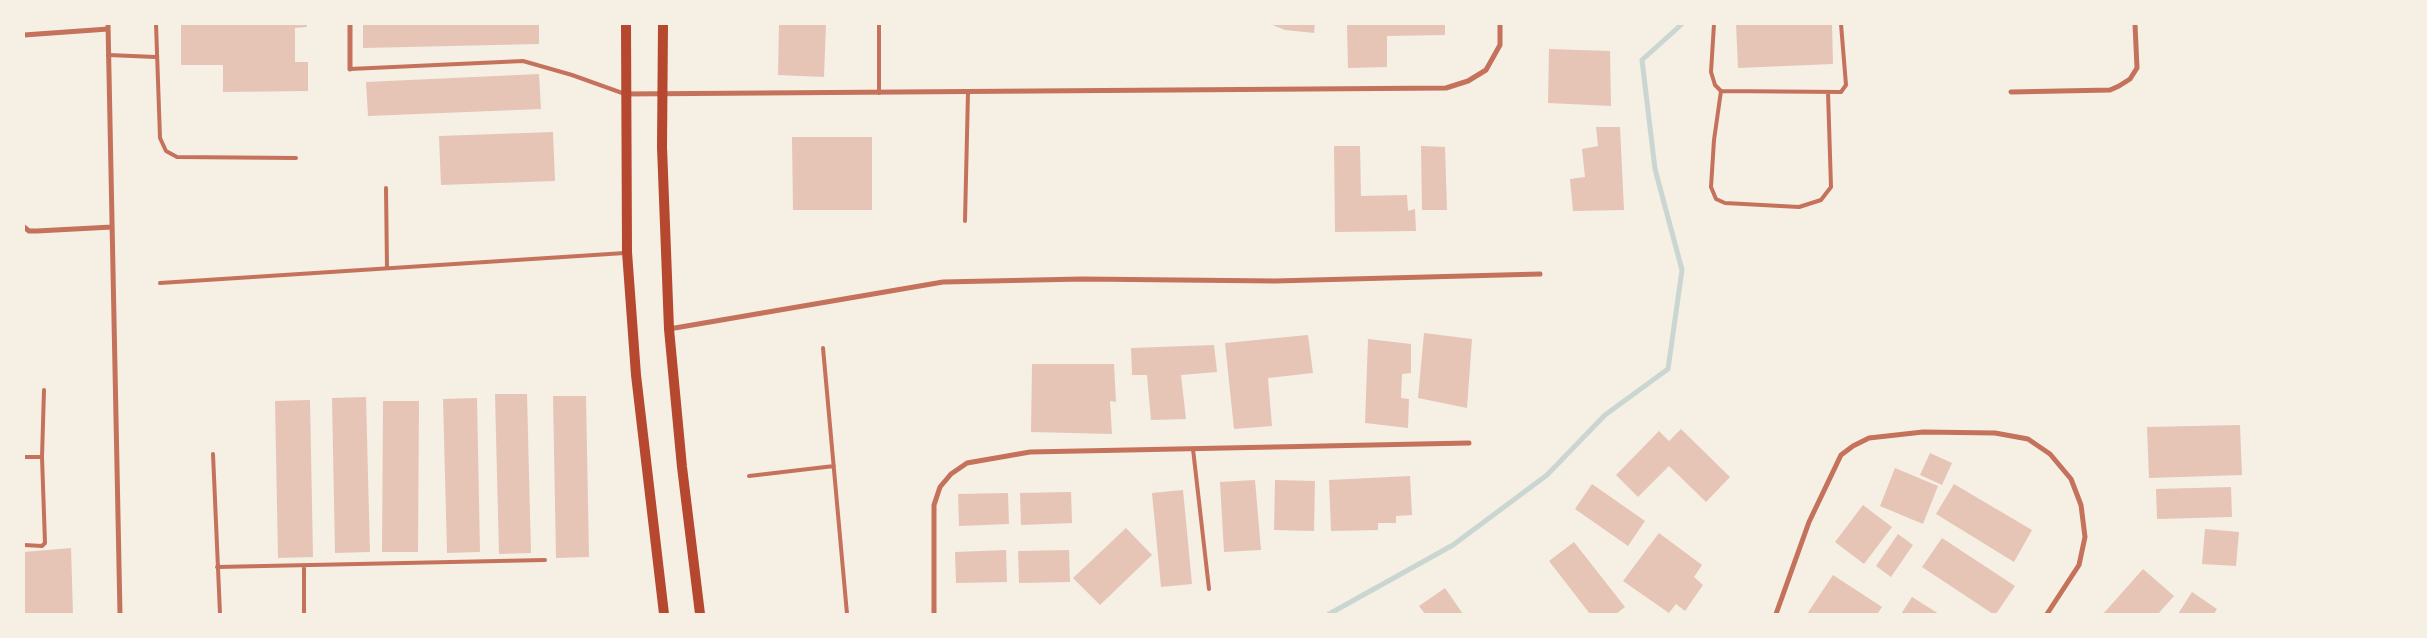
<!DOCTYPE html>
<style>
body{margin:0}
#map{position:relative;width:2427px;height:638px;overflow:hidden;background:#f6efe4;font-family:"Zilla Slab",serif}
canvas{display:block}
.frame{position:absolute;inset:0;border:25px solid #f6efe4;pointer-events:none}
</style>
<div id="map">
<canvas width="2427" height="638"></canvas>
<div class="frame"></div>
</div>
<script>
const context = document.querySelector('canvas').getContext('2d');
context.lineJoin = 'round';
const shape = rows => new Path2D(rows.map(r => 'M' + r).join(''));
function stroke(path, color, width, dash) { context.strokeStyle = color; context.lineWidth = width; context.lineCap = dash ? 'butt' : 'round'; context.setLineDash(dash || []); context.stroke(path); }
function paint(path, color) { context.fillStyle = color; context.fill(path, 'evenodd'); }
stroke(shape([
 [1329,614,1453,545,1547,475,1605,415,1668,369,1682,270,1655,169,1642,60,1682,24]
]), '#c9d6d2', 5);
paint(shape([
 [181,24,307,24,307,27,295,28,295,62,308,62,308,91,223,92,223,65,181,65],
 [363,24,539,24,539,44,363,48],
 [779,24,826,24,824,77,778,75],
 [1270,24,1315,24,1314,33,1285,30],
 [1347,24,1445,24,1445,35,1387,36,1387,67,1348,68],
 [1736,24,1832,24,1833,64,1738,68],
 [1549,49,1610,51,1611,106,1548,103],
 [539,74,541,109,368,116,366,82],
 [1596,127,1620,127,1624,210,1573,211,1570,179,1585,177,1582,149,1598,146],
 [553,132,555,181,441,185,439,136],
 [792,137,872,137,872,210,793,210],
 [1334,146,1360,146,1361,196,1407,195,1408,211,1415,209,1416,231,1335,232],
 [1421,146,1445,147,1447,210,1422,210],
 [1424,333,1472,339,1467,408,1418,398],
 [1308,335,1313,373,1268,378,1272,426,1234,429,1225,343],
 [1368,339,1411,344,1411,373,1402,374,1401,398,1409,399,1408,428,1365,423],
 [1214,345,1217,372,1181,375,1186,419,1151,420,1147,375,1132,375,1131,348],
 [1032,364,1114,364,1116,402,1110,401,1112,434,1031,432],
 [495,394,527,394,531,553,499,554],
 [553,396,586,396,589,557,556,558],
 [366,397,370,552,335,553,332,398],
 [477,398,480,552,447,553,443,399],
 [310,400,313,557,278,558,275,401],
 [383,401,419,401,418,552,382,552],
 [2240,425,2242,475,2149,478,2147,427],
 [1681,429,1730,477,1706,502,1669,466,1638,497,1616,475,1659,431,1669,441],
 [1930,453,1952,463,1942,485,1920,475],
 [1895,468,1938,486,1923,524,1880,506],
 [1410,476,1412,515,1396,516,1396,523,1378,523,1378,530,1331,531,1329,480],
 [1255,480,1261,550,1224,552,1220,482],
 [1275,480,1315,481,1314,531,1274,530],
 [1592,484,1645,521,1628,546,1575,509],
 [1954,484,2032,530,2014,562,1936,514],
 [2231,487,2232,517,2157,519,2156,489],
 [1183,490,1192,584,1161,587,1152,493],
 [1071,492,1072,523,1021,525,1020,493],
 [1008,493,1009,524,959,526,958,494],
 [1863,505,1892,527,1864,564,1835,542],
 [1126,528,1152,555,1100,605,1073,578],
 [2205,529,2239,532,2236,566,2202,564],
 [1659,533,1702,565,1694,577,1703,585,1685,611,1676,604,1669,613,1623,581],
 [1898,534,1913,545,1891,577,1876,566],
 [1942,538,2015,586,1996,614,1993,614,1922,567],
 [1574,542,1625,607,1616,614,1590,614,1549,561],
 [71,548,73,614,24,614,24,552],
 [1006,550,1007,582,956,583,955,552],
 [1069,550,1070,582,1019,583,1018,551],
 [2143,569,2174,596,2158,614,2103,614],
 [1833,575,1882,607,1877,614,1807,614],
 [1445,588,1463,614,1425,614,1419,606],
 [2192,592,2217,609,2214,614,2178,614],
 [1912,597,1939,614,1901,614]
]), '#e6c5b7');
stroke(shape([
 [156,24,160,138,166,151,177,157,296,158],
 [879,24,879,93],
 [1714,24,1711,72,1715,85,1721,91,1841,92,1846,85,1841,24],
 [108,55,156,57],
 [350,69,523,61,572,75,625,94],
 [1721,91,1714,140,1711,187,1716,199,1725,203,1799,207,1821,200,1831,187,1828,92],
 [386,188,387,268],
 [965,221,968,92],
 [160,283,625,253],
 [823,348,847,614],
 [1193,449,1209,589],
 [213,454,220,614],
 [24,457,42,457],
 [749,476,834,466],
 [24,545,42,546,45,543,42,457,44,390],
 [304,565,304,614],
 [217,567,545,560]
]), '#c5725c', 4);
stroke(shape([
 [108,24,120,614],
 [350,24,350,69],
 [24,35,108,29],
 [2011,92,2110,90,2119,86,2130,79,2137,68,2135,24],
 [625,94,1446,88,1468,81,1486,70,1500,45,1500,24],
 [24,227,29,231,37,231,112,227],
 [669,329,943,282,1082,279,1275,281,1540,274],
 [934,614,934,505,940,487,951,474,967,463,1030,452,1469,443],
 [1776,614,1809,522,1841,455,1853,446,1869,438,1923,432,1995,433,2028,439,2050,454,2071,479,2081,505,2085,537,2079,565,2047,614]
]), '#c5725c', 5);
stroke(shape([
 [626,24,627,252,636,375,664,614],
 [663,24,662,147,669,329,682,467,700,614]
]), '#b5482f', 10);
</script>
